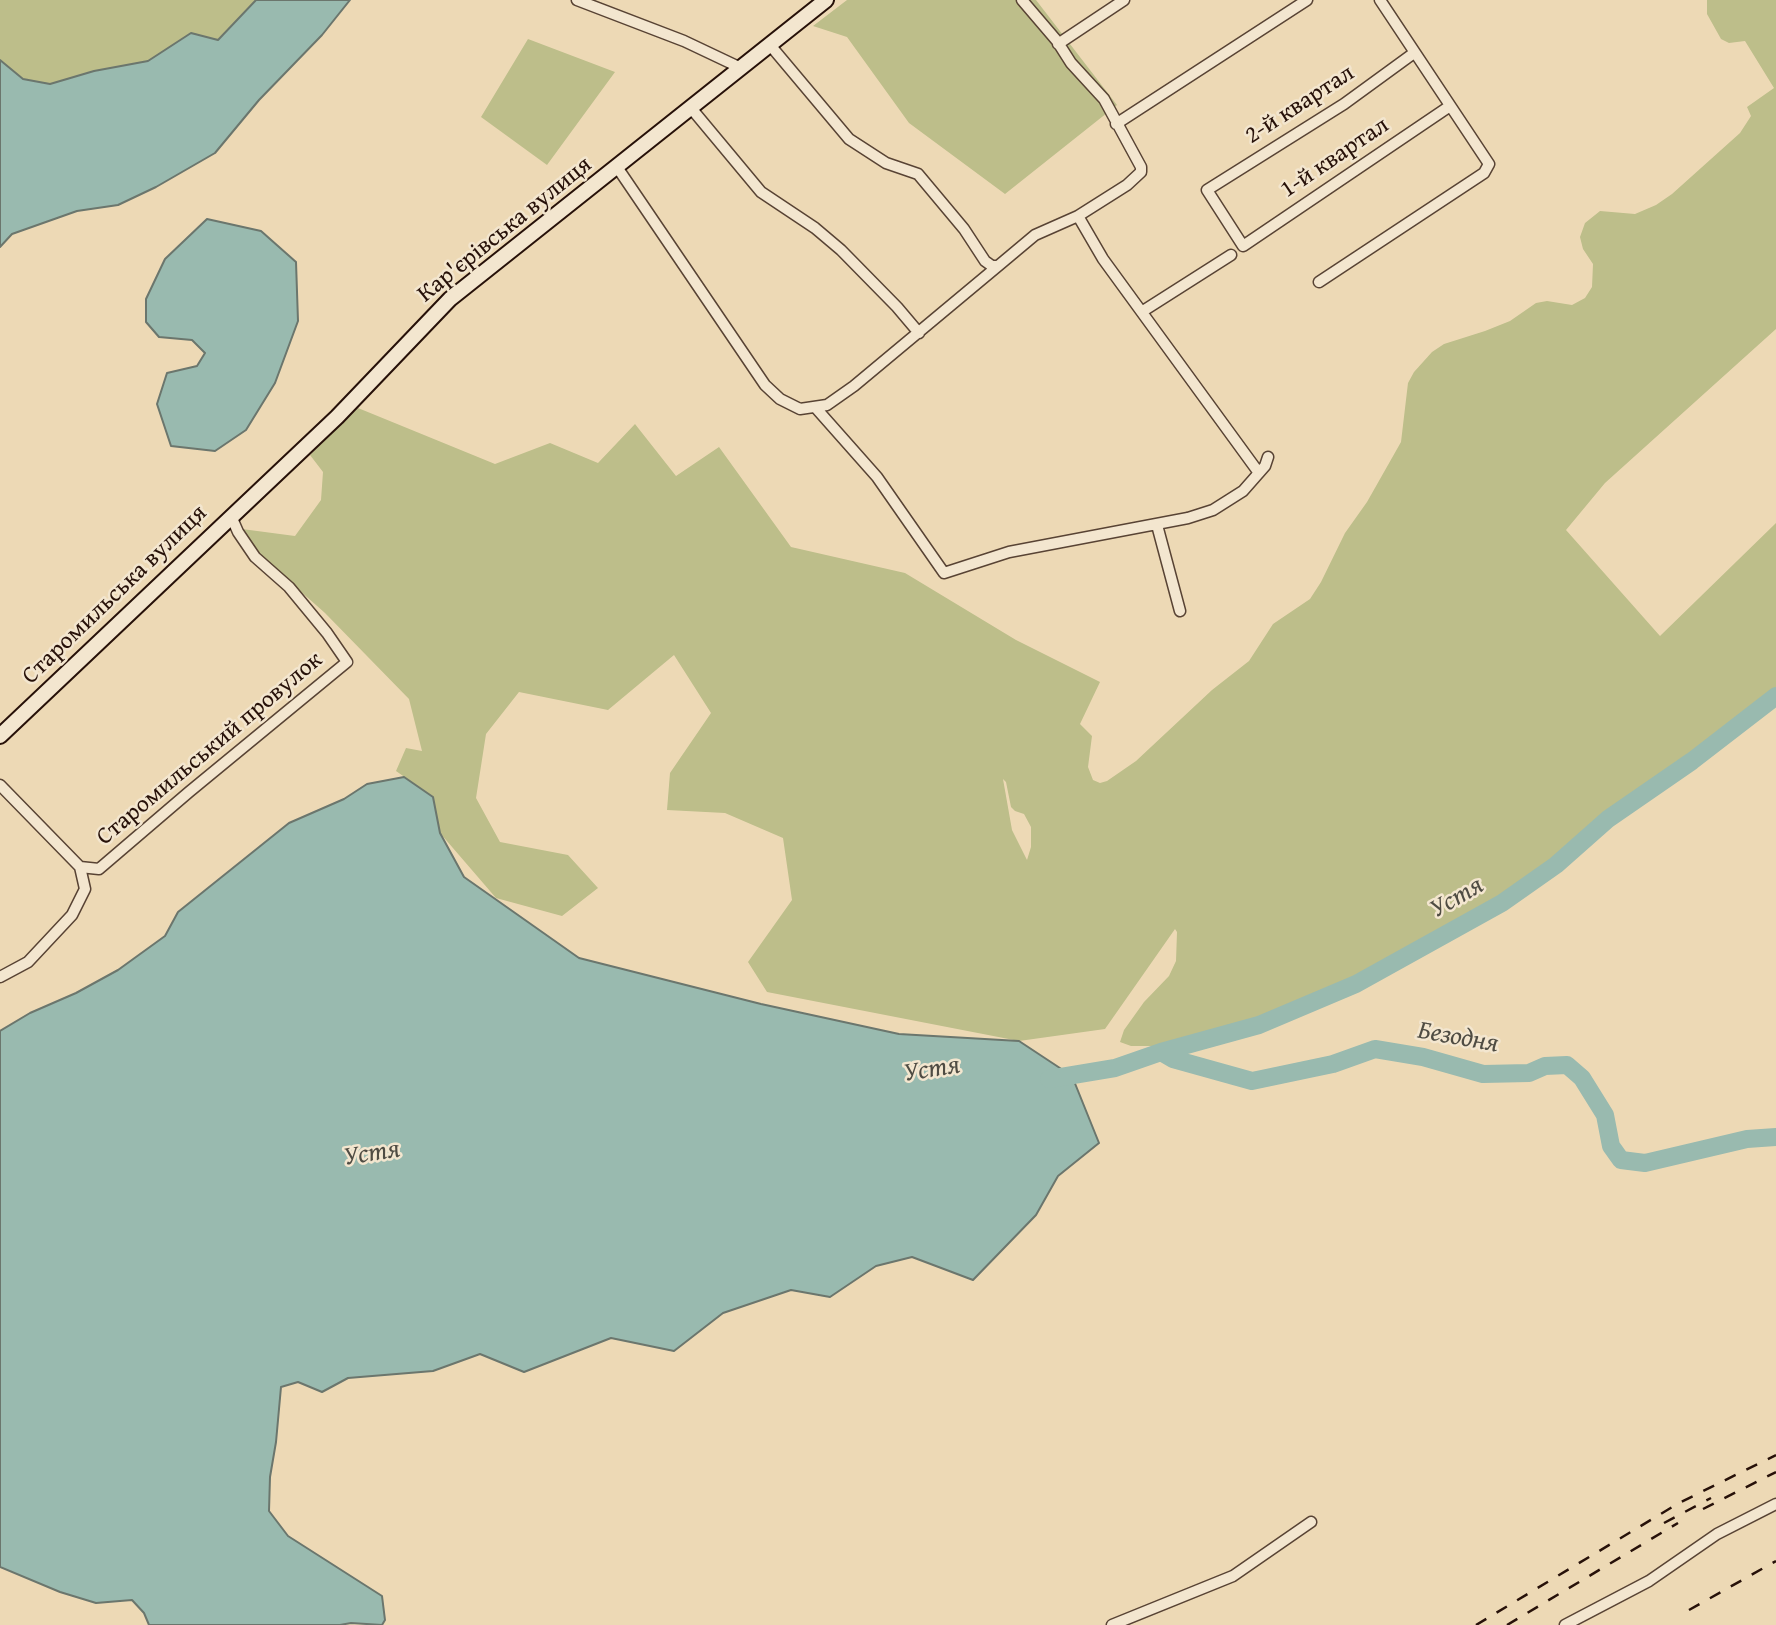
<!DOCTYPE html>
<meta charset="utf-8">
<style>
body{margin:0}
canvas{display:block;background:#edd9b5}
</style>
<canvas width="1776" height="1625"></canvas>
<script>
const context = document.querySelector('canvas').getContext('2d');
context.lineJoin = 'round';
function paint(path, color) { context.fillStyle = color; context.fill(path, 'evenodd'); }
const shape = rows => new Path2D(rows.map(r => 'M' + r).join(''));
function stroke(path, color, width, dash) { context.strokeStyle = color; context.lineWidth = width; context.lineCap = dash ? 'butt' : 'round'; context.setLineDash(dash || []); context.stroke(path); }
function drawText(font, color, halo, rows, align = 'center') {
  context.font = font + ' "Gentium Book Plus",serif'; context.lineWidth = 5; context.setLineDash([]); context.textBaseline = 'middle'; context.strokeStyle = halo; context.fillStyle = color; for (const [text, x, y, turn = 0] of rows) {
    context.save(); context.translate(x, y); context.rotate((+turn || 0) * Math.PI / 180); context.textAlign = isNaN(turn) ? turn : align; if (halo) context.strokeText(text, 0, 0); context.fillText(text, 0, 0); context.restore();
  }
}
paint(shape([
 [0,0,256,0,217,40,191,33,148,61,94,71,51,84,23,79,0,60],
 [847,0,1036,0,1117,105,1005,194,909,123,847,37,813,26],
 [1707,0,1776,0,1776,329,1605,483,1566,530,1660,636,1776,523,1776,692,1688,759,1605,817,1554,863,1498,900,1349,980,1256,1019,1160,1046,1131,1046,1120,1042,1124,1030,1144,1002,1169,976,1176,961,1177,932,1175,929,1105,1029,1019,1041,767,992,748,962,792,900,783,838,725,813,667,810,670,773,711,713,674,655,608,710,519,692,486,734,476,798,500,842,568,855,598,888,562,916,496,898,440,833,433,797,396,771,406,748,422,751,409,699,325,613,255,551,242,529,295,536,321,500,323,472,310,455,358,408,495,464,550,443,598,463,635,424,676,476,719,447,791,547,905,573,1016,640,1100,682,1080,724,1092,736,1088,767,1093,780,1100,783,1107,781,1136,761,1212,690,1249,661,1273,624,1310,599,1321,582,1345,533,1367,502,1401,442,1408,383,1414,372,1432,352,1444,344,1485,331,1510,321,1536,303,1547,301,1572,305,1585,298,1592,287,1593,264,1583,249,1580,237,1585,223,1600,211,1635,214,1656,205,1672,194,1740,133,1751,116,1747,107,1774,88,1745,41,1729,43,1721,39,1707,14],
 [1003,779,1006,782,1011,807,1015,811,1024,814,1031,827,1031,847,1027,860,1012,830],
 [528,39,615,72,547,165,481,117]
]), '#bdbe8a');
const water = shape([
 [256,0,350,0,322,35,259,100,215,153,156,187,118,205,77,211,12,234,0,247,0,60,23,79,50,84,94,71,148,61,191,33,218,40,256,0],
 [207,219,261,231,296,262,298,321,275,383,246,430,215,451,171,446,157,404,167,373,197,366,205,353,192,340,159,337,146,322,146,299,165,259,207,219],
 [404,777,433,797,440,833,464,877,579,958,761,1004,899,1034,1019,1041,1072,1076,1099,1143,1058,1176,1036,1215,973,1280,912,1257,876,1266,830,1297,791,1290,723,1313,674,1351,611,1338,524,1372,480,1354,433,1371,348,1378,322,1392,298,1382,281,1387,276,1442,270,1477,269,1511,288,1536,382,1596,385,1620,382,1625,351,1623,340,1625,149,1625,144,1613,132,1600,96,1603,60,1592,0,1567,0,1031,30,1013,76,993,118,970,165,936,178,912,289,823,344,799,367,784,404,777]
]);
paint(water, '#99baaf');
stroke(water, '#6b766d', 2);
stroke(shape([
 [1161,1052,1173,1059,1252,1081,1333,1064,1375,1049,1423,1057,1483,1074,1529,1073,1545,1066,1567,1065,1582,1078,1605,1115,1611,1146,1621,1160,1645,1163,1747,1139,1776,1137],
 [1049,1079,1115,1068,1161,1052,1259,1025,1356,984,1502,903,1556,865,1608,819,1692,761,1776,696]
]), '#99baaf', 18);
const street = shape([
 [577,0,684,41,741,68],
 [1022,0,1057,41,1071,63,1104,99,1141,167,1141,172,1127,185,1078,216,1103,259,1259,473],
 [1058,44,1124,0],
 [770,45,849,139,886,163,918,174,964,229,985,261,992,266,998,266,1035,235,1078,216],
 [1414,53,1344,104,1207,190,1243,246,1450,106],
 [691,108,761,192,815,228,841,250,897,307,919,333],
 [1116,124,1307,0],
 [617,167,765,385,780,399,800,409,827,405,854,386,998,266],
 [1319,282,1484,173,1489,164,1380,0],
 [1143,311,1231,255],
 [815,407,877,477,944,573,1009,552,1188,518,1213,510,1243,491,1265,466,1268,457],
 [1157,525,1180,611],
 [0,785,80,867,99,869,189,792,347,662,327,633,289,587,255,557,238,532,231,516],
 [0,977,28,962,72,915,85,889,80,867],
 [1112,1625,1233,1576,1311,1522],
 [1565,1625,1649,1581,1717,1534,1776,1504]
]);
const secondary = shape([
 [0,736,337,417,450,299,826,0]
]);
stroke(street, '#584334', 13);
stroke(secondary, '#271109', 18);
stroke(street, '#f3e6cf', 10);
stroke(secondary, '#f3e6cf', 14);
stroke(shape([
 [1703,1509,1776,1472],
 [1664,1523,1711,1498],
 [1689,1610,1776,1561],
 [1476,1625,1679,1503,1776,1455],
 [1507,1625,1678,1523]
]), '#271109', 2.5, [12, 12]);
drawText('24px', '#271109', '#f3e6cf', [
 ["2-й квартал",1300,105,-33],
 ["1-й квартал",1335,158,-34],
 ["Кар'єрівська вулиця",505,230,-39],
 ["Старомильська вулиця",115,595,-44],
 ["Старомильський провулок",210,749,-40]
]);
drawText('italic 26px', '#4f4c43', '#f3e6cf', [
 ["Устя",1457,898,-30],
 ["Безодня",1458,1038,10],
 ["Устя",932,1070,-9],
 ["Устя",372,1154,-9]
]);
</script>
